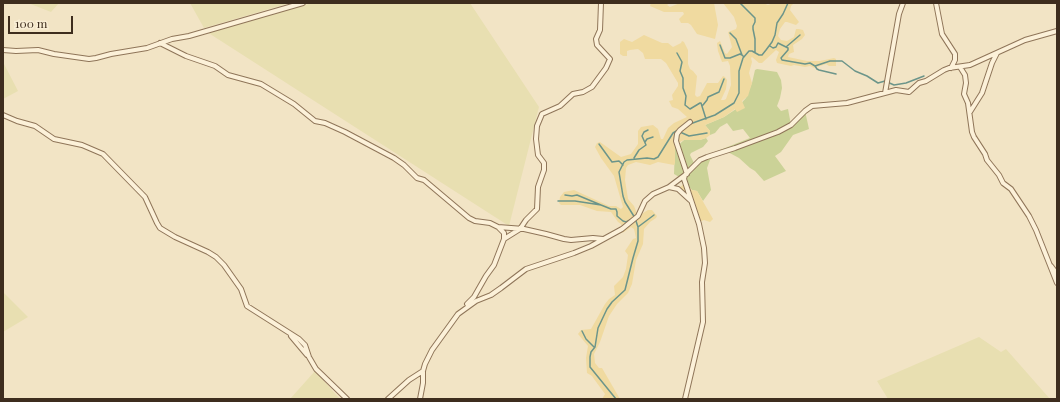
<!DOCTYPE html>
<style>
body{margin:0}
#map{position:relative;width:1060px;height:402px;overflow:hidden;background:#f2e4c5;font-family:"Playfair Display",serif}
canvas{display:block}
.frame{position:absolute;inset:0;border:4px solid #3e2d1e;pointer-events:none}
.scale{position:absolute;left:8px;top:16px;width:65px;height:18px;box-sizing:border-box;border:2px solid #3e2d1e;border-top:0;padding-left:5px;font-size:12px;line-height:14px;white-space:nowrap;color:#3e2d1e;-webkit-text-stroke:3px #f9eed5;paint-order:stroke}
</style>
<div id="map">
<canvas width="1060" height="402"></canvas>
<div class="frame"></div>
<div class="scale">100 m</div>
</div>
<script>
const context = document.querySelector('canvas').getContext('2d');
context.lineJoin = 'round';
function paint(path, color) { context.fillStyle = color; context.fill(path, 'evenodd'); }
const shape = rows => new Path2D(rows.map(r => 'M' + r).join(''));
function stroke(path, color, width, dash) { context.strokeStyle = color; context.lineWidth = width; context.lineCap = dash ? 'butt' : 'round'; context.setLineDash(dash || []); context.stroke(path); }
paint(shape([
 [28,3,59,3,51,12],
 [190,3,290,3,204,28],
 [312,3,470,3,539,107,509,226,207,32],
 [3,62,18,91,3,99],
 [3,292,28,317,3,332],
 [979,337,1001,352,1006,349,1050,399,888,399,877,381],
 [315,371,340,399,290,399]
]), '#e8dfb1');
paint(shape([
 [757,69,777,72,781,80,782,88,780,98,777,106,781,111,788,109,791,125,805,111,809,129,793,135,781,152,775,156,786,171,764,181,755,171,750,168,739,158,726,151,715,155,710,160,707,168,711,190,703,201,697,191,692,190,681,178,674,174,675,148,684,140,700,140,706,138,708,141,703,147,691,153,690,155,695,165,710,154,750,138,743,129,733,131,727,123,720,127,715,133,710,135,710,131,705,125,724,117,736,109,746,98,752,83,755,70]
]), '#cbd297');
paint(shape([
 [651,3,670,3,667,5,670,7,680,3,714,3,718,25,715,39,697,34,691,25,688,23,681,23,679,19,684,14,683,12,664,12,650,6],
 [723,3,763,3,768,5,773,3,794,3,791,6,790,10,799,22,796,25,787,22,785,22,780,29,778,36,781,40,787,41,794,37,796,29,799,29,803,30,805,35,802,39,793,45,794,52,789,54,788,57,807,61,820,61,834,58,836,59,836,66,829,66,826,64,814,68,810,66,805,67,794,65,791,66,777,63,776,60,779,52,776,50,762,63,759,63,752,57,751,58,752,62,749,73,752,83,748,96,742,101,745,108,737,112,735,109,724,117,705,125,710,131,710,135,706,138,700,140,684,140,680,142,675,148,675,163,674,165,658,162,650,165,636,162,628,165,626,168,625,180,628,199,634,206,638,216,648,210,652,210,657,216,656,218,650,222,644,229,643,244,636,260,632,284,628,293,617,304,609,316,600,342,594,354,595,363,599,368,602,368,620,399,602,399,605,394,594,379,592,376,587,373,586,358,588,346,578,334,581,330,591,329,605,304,609,299,615,295,614,286,623,277,626,269,628,255,625,251,633,239,636,238,634,229,631,227,624,232,618,234,616,232,622,228,621,224,618,222,611,212,597,211,580,205,561,205,559,203,560,197,564,192,574,190,609,206,616,206,621,209,623,207,614,176,601,158,595,147,597,143,600,142,621,157,631,154,638,144,638,131,641,127,653,125,658,129,661,139,663,139,668,128,674,123,687,117,678,109,672,107,669,101,673,100,672,95,678,86,678,83,666,63,661,59,645,59,643,53,638,49,630,50,627,51,627,56,623,56,620,54,620,42,624,39,632,42,644,35,662,43,668,43,673,47,681,43,682,41,684,42,688,50,688,64,690,69,693,71,697,76,695,95,697,97,700,96,706,85,707,83,718,83,723,76,725,77,727,80,726,89,721,100,724,100,726,99,731,85,730,66,728,61,722,62,718,51,717,43,720,41,725,53,727,54,732,47,728,32,736,29,737,26,734,17],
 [685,183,692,190,697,191,713,219,710,222,704,220,699,222,692,201,678,189]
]), '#f0daa0');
stroke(shape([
 [740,3,755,18,755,22,753,26,753,29,755,39,755,52],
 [730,33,736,39,742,55],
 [720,45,725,58,730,58,740,54,742,55,744,57],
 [770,46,773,48,776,47,778,43,788,48,788,50,781,58,782,60,805,64,810,63,815,66,830,61,842,61,855,71,867,76,878,83,885,81,894,85,906,83,924,76],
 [786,47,800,35],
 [677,53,682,62,680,71,683,78,683,88,686,96,685,105,690,109,700,103,701,103,706,119],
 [815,66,817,69,819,70,836,74],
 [703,105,707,100,708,97,719,92,724,79],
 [690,124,715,115,734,103,739,93,739,71,743,58,749,51,752,51,759,55,762,55,766,50,772,42,775,35,777,23,783,14,788,3],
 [680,132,689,136,707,133],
 [645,142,647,139,653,137],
 [599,144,612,162,619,161,623,165],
 [634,158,639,150,646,145,642,136,644,132,648,130],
 [565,195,572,196,577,195,601,205],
 [558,201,575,201,601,205,611,209,616,209,617,212,617,216,623,221,626,222,630,220],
 [638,227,654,215],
 [582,331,586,339,594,347],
 [616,399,590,367,590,357,591,352,595,347,598,328,607,309,612,302,625,290,633,258,638,241,638,227,635,218,625,202,623,196,619,172,624,162,627,160,647,158,654,159,658,157,673,133,678,130]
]), '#6c958a', 1.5);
const street = shape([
 [936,3,942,34,955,54,955,60,951,68],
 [160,43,186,56,215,66,228,75,261,84,294,104,315,121,325,123,345,132,394,158,404,165,417,178,424,180,469,218,475,221,490,223,498,227,524,229,546,234,564,239,571,240,593,238,603,239],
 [3,50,16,51,38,50,54,54,89,59,96,58,111,54,147,48,172,39,189,36,303,3],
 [960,67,965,75,966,83,964,94,968,103,972,132,974,137,985,154,987,160,999,175,1003,183,1011,189,1029,216,1036,230,1057,283],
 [885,93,899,14,903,3],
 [970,112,982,93,992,63,997,53],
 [3,115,17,121,35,126,54,139,82,145,103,154,145,197,157,223,160,228,175,237,208,252,216,257,224,265,241,289,247,306,299,339,305,345,309,357,316,369,347,399],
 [687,174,676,141,677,134,680,130,690,122],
 [669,187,678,189,690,200],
 [504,239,520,229,526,220,537,209,538,187,544,170,544,163,538,155,536,139,537,126,542,114,560,106,573,94,583,92,592,87,606,68,610,59,597,45,596,39,600,30,601,3],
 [1051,266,1057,274],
 [467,304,474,297,486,276,494,265,504,239,504,233,499,228],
 [291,336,307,355],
 [388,399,409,380,423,371],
 [420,399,423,383,423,371,425,364,432,350,458,314,476,301,491,295,501,288,526,269,574,253,591,246,622,229,638,216,645,201,653,194,669,187,685,175],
 [685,399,703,322,702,282,705,263,704,248,699,224,684,179,685,175,700,160,707,157,735,148,778,132,791,125,805,111,812,106,847,103,896,90,909,92,919,83,926,81,944,70,949,68,970,65,1025,40,1057,31]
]);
stroke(street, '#8f7559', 6);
stroke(street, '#fcf1d9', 4);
</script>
